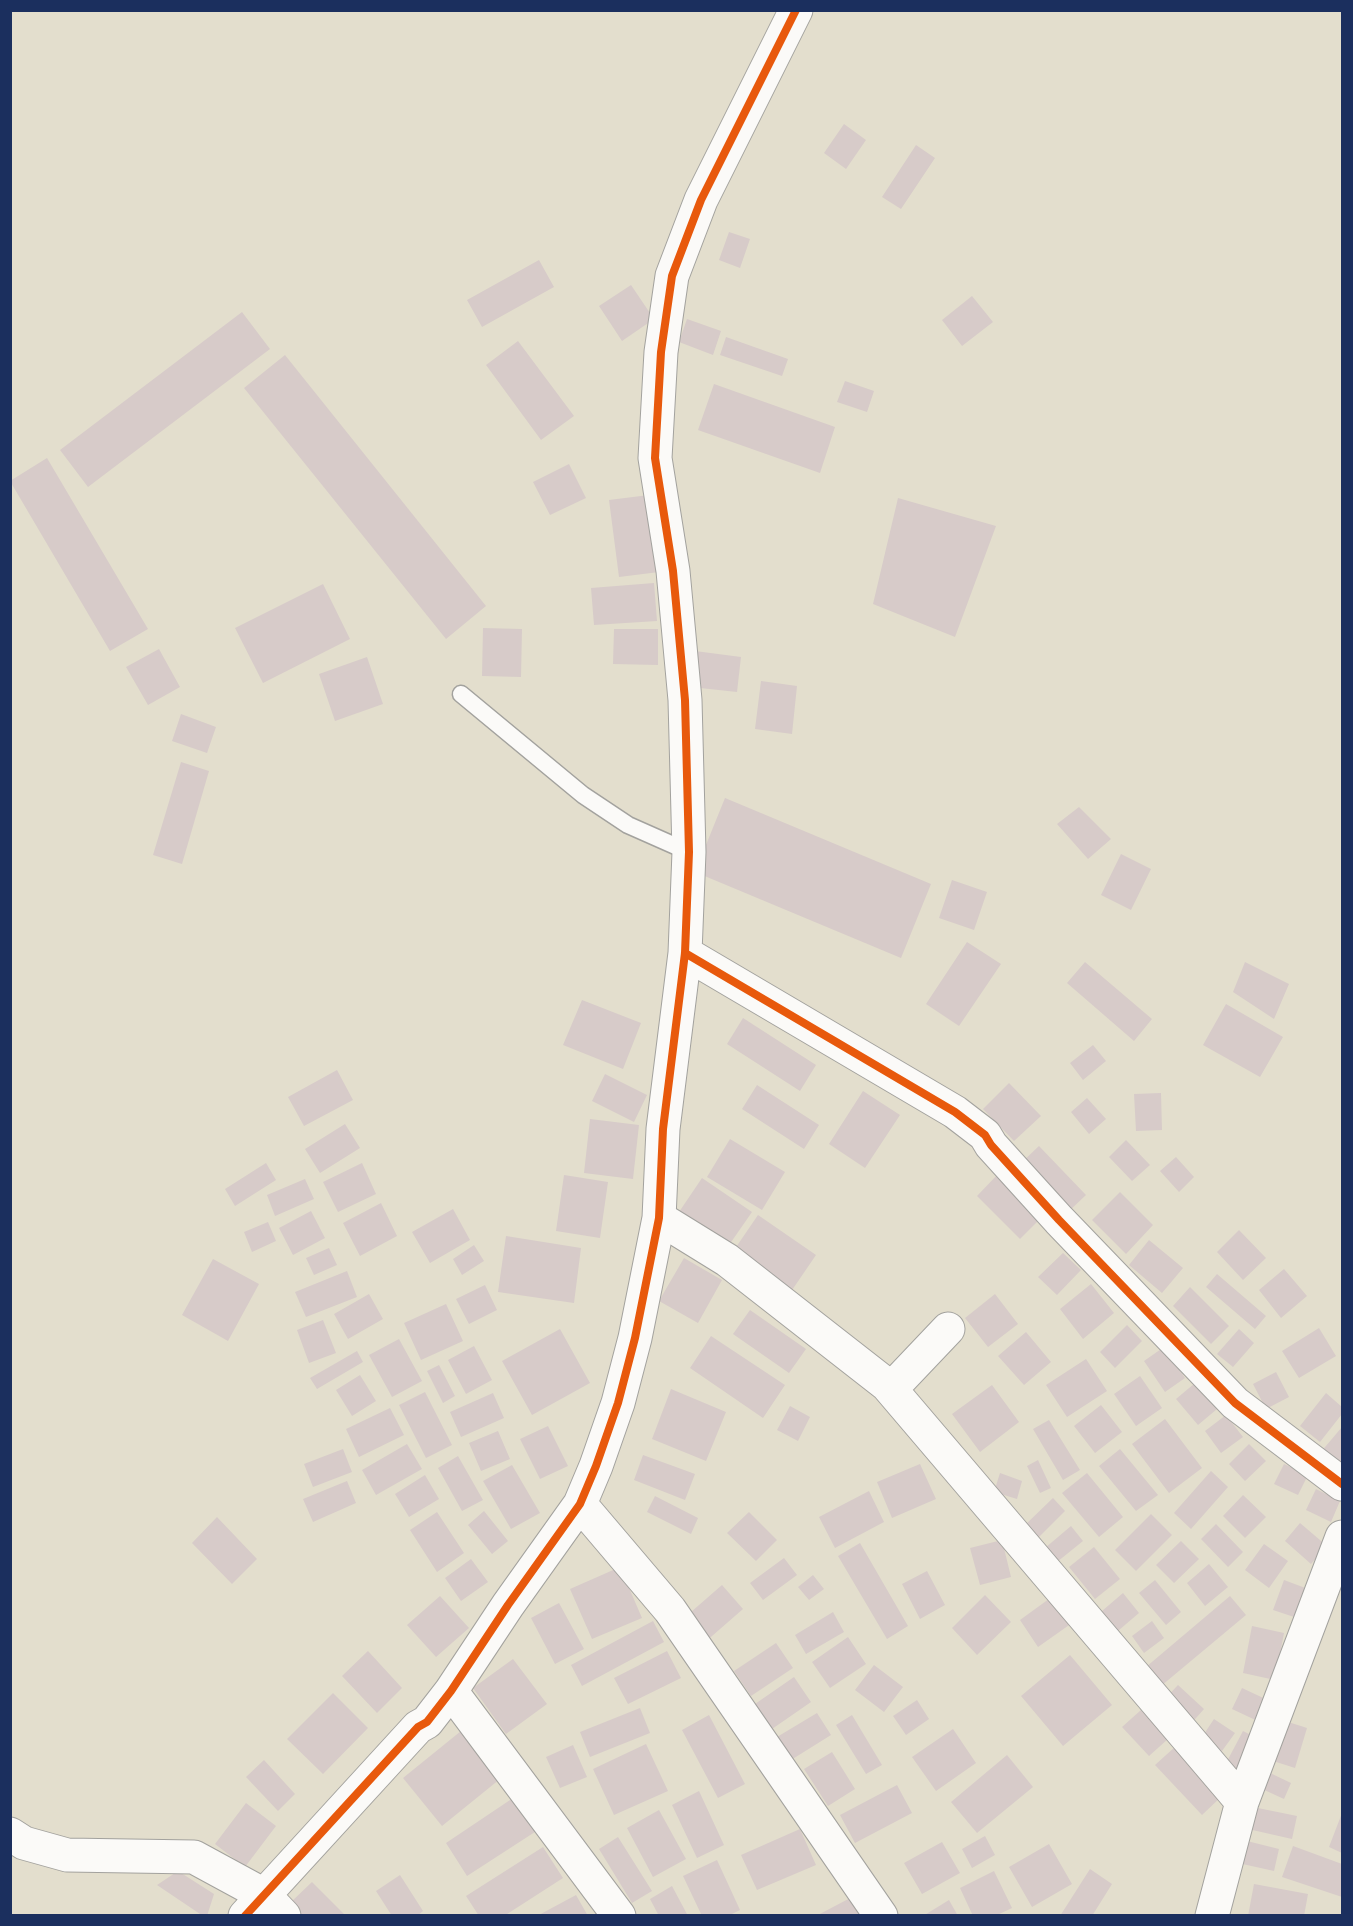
<!DOCTYPE html>
<style>
body{margin:0}
#map{position:relative;width:1353px;height:1926px;overflow:hidden;background:#e3decd;font-family:Vollkorn,serif}
canvas{display:block}
.frame{position:absolute;inset:0;border:12px solid #1b2f5e;pointer-events:none}
</style>
<div id="map">
<canvas width="1353" height="1926"></canvas>
<div class="frame"></div>
</div>
<script>
const context = document.querySelector('canvas').getContext('2d');
context.lineJoin = 'round';
function paint(path, color) { context.fillStyle = color; context.fill(path, 'evenodd'); }
const shape = rows => new Path2D(rows.map(r => 'M' + r).join(''));
function stroke(path, color, width, dash) { context.strokeStyle = color; context.lineWidth = width; context.lineCap = dash ? 'butt' : 'round'; context.setLineDash(dash || []); context.stroke(path); }
paint(shape([
 [844,124,866,140,846,169,824,153],
 [916,145,935,158,901,209,882,197],
 [729,232,750,239,740,268,719,260],
 [539,260,554,287,482,327,467,300],
 [631,285,654,319,622,341,599,306],
 [972,296,993,322,962,346,942,320],
 [242,312,270,349,88,487,60,450],
 [687,319,721,331,713,355,679,342],
 [726,337,788,359,782,376,720,355],
 [518,341,574,416,541,440,486,365],
 [285,355,486,606,446,639,244,388],
 [845,381,874,391,867,412,837,402],
 [714,384,835,427,820,473,698,430],
 [47,458,148,629,110,651,10,481],
 [569,464,586,498,550,515,533,482],
 [649,495,659,572,619,577,609,500],
 [898,498,996,526,955,637,873,604],
 [654,583,657,621,594,625,591,588],
 [323,584,350,639,263,683,235,628],
 [483,628,522,629,521,677,482,676],
 [614,629,658,629,658,665,613,664],
 [159,649,180,687,148,705,126,667],
 [695,651,741,657,737,692,691,687],
 [367,657,383,704,335,721,319,674],
 [761,681,797,686,792,734,755,729],
 [181,714,216,727,207,753,172,741],
 [181,762,209,771,182,864,153,855],
 [725,798,931,884,901,958,695,872],
 [1079,807,1111,839,1088,859,1057,824],
 [1121,854,1151,869,1131,910,1101,895],
 [952,880,987,892,974,930,939,918],
 [967,942,1001,964,959,1026,926,1004],
 [1085,962,1152,1019,1134,1041,1067,983],
 [1245,962,1289,984,1274,1019,1233,992],
 [582,1000,641,1023,623,1069,563,1045],
 [1226,1004,1283,1037,1260,1077,1203,1045],
 [743,1018,816,1065,800,1091,727,1044],
 [1093,1045,1106,1061,1083,1080,1070,1063],
 [337,1070,353,1100,304,1126,288,1097],
 [605,1074,647,1095,634,1122,592,1101],
 [1009,1083,1041,1116,1014,1141,983,1109],
 [757,1085,819,1125,804,1149,742,1109],
 [863,1091,900,1115,865,1168,829,1144],
 [1161,1093,1162,1130,1136,1131,1134,1094],
 [1087,1098,1106,1119,1089,1134,1071,1112],
 [590,1119,639,1125,633,1179,584,1173],
 [345,1124,360,1148,320,1173,305,1149],
 [730,1139,785,1172,762,1210,707,1177],
 [1126,1140,1150,1165,1132,1181,1109,1157],
 [1039,1146,1086,1195,1067,1213,1020,1164],
 [1176,1157,1194,1177,1179,1192,1160,1171],
 [266,1163,276,1180,235,1206,225,1189],
 [362,1163,376,1194,338,1212,323,1182],
 [999,1173,1043,1216,1020,1239,977,1196],
 [564,1175,608,1182,600,1238,556,1231],
 [702,1178,752,1212,727,1248,677,1215],
 [305,1179,314,1199,275,1216,267,1195],
 [1120,1192,1153,1225,1126,1254,1092,1220],
 [381,1203,397,1236,360,1256,343,1223],
 [453,1209,470,1240,430,1263,412,1232],
 [311,1211,325,1238,293,1255,279,1228],
 [758,1215,816,1255,788,1296,730,1256],
 [268,1222,276,1241,252,1252,244,1232],
 [1239,1230,1266,1258,1243,1280,1217,1252],
 [506,1236,581,1248,574,1303,498,1292],
 [1149,1240,1183,1268,1162,1293,1129,1265],
 [474,1245,484,1261,462,1275,453,1259],
 [329,1248,337,1265,314,1275,306,1258],
 [1063,1253,1081,1270,1057,1295,1038,1277],
 [684,1258,722,1280,698,1323,659,1301],
 [213,1259,259,1284,228,1341,182,1315],
 [1284,1269,1307,1296,1281,1318,1259,1290],
 [347,1271,357,1297,306,1317,295,1292],
 [1217,1274,1266,1316,1255,1329,1206,1287],
 [1091,1284,1114,1313,1083,1339,1060,1309],
 [485,1285,497,1310,469,1324,456,1299],
 [1190,1287,1229,1326,1211,1344,1173,1306],
 [369,1294,383,1319,348,1339,334,1314],
 [995,1294,1018,1324,988,1347,965,1318],
 [446,1304,463,1341,421,1360,404,1323],
 [750,1310,806,1349,789,1373,733,1334],
 [323,1320,336,1353,309,1363,297,1330],
 [1127,1325,1142,1341,1115,1368,1100,1352],
 [1319,1328,1336,1356,1299,1378,1282,1351],
 [560,1329,590,1383,532,1415,502,1361],
 [1239,1329,1254,1343,1233,1367,1217,1354],
 [1026,1332,1051,1362,1024,1385,998,1356],
 [711,1336,785,1385,763,1418,690,1368],
 [399,1339,422,1381,392,1397,369,1355],
 [474,1346,492,1380,466,1394,448,1360],
 [1164,1347,1185,1378,1165,1392,1144,1361],
 [357,1351,363,1362,317,1389,310,1378],
 [1086,1359,1107,1391,1067,1417,1046,1385],
 [439,1365,455,1396,443,1403,427,1371],
 [1276,1372,1289,1397,1266,1409,1253,1384],
 [360,1375,376,1401,352,1416,336,1390],
 [1140,1376,1162,1408,1136,1426,1114,1394],
 [1201,1378,1223,1404,1198,1425,1176,1399],
 [992,1385,1019,1422,980,1452,952,1414],
 [671,1389,726,1412,706,1461,652,1439],
 [425,1392,452,1445,426,1458,399,1405],
 [493,1393,504,1418,461,1437,450,1412],
 [1326,1393,1342,1407,1342,1414,1320,1442,1300,1426],
 [1101,1405,1122,1432,1095,1453,1074,1426],
 [790,1406,810,1417,798,1441,777,1430],
 [390,1408,404,1435,359,1457,346,1429],
 [1226,1415,1243,1437,1221,1453,1205,1431],
 [1165,1419,1202,1468,1169,1493,1132,1444],
 [1049,1420,1080,1470,1063,1480,1033,1429],
 [548,1426,568,1466,540,1479,520,1439],
 [1342,1427,1342,1472,1320,1453],
 [498,1431,510,1459,481,1471,469,1443],
 [407,1444,422,1469,376,1495,362,1470],
 [1249,1444,1266,1461,1245,1481,1229,1464],
 [343,1449,352,1472,313,1487,304,1464],
 [1120,1449,1158,1495,1136,1511,1099,1466],
 [643,1455,695,1474,685,1500,634,1480],
 [458,1456,483,1500,462,1511,438,1468],
 [1038,1460,1051,1488,1040,1493,1027,1466],
 [920,1464,936,1499,892,1518,877,1482],
 [1284,1464,1308,1475,1298,1495,1274,1484],
 [512,1465,540,1513,511,1529,483,1481],
 [1211,1471,1228,1487,1191,1529,1174,1513],
 [1000,1473,1022,1481,1017,1499,994,1492],
 [1087,1473,1123,1517,1099,1537,1062,1493],
 [425,1475,439,1499,409,1517,395,1494],
 [347,1481,356,1503,313,1522,303,1499],
 [1316,1489,1340,1501,1331,1522,1306,1510],
 [869,1491,884,1522,835,1548,819,1517],
 [1243,1495,1266,1517,1245,1538,1223,1516],
 [655,1496,698,1518,691,1534,647,1512],
 [1053,1498,1065,1511,1037,1539,1024,1526],
 [484,1511,508,1541,492,1554,468,1525],
 [437,1512,464,1553,437,1572,410,1530],
 [749,1512,777,1540,756,1561,727,1533],
 [1151,1514,1172,1535,1136,1571,1115,1550],
 [217,1517,257,1559,232,1584,192,1543],
 [1300,1523,1327,1546,1311,1564,1285,1541],
 [1216,1524,1243,1552,1228,1567,1201,1539],
 [1071,1526,1083,1541,1057,1562,1045,1548],
 [1002,1540,1011,1577,980,1585,970,1548],
 [1181,1541,1199,1559,1174,1583,1156,1565],
 [860,1543,908,1626,887,1639,838,1556],
 [1264,1544,1288,1561,1269,1588,1245,1570],
 [1094,1547,1120,1579,1095,1599,1069,1567],
 [784,1558,797,1575,763,1600,750,1583],
 [471,1559,488,1582,461,1601,445,1578],
 [1209,1564,1228,1587,1205,1606,1187,1583],
 [620,1567,642,1618,592,1639,570,1589],
 [927,1571,945,1605,920,1619,902,1584],
 [813,1575,824,1589,809,1600,798,1587],
 [1155,1580,1181,1612,1166,1625,1139,1593],
 [1284,1580,1308,1589,1297,1618,1273,1610],
 [722,1585,743,1609,704,1643,683,1619],
 [1123,1593,1139,1613,1112,1636,1095,1617],
 [985,1595,1011,1622,977,1655,952,1628],
 [440,1596,469,1628,436,1657,407,1625],
 [1053,1596,1072,1623,1038,1647,1020,1620],
 [1230,1596,1246,1615,1161,1686,1146,1667],
 [559,1603,584,1649,555,1664,531,1618],
 [833,1612,844,1632,806,1654,795,1635],
 [653,1621,664,1642,582,1686,571,1665],
 [1152,1621,1164,1638,1144,1653,1132,1636],
 [1252,1626,1284,1633,1275,1680,1243,1673],
 [848,1637,866,1664,830,1688,812,1662],
 [776,1643,793,1668,751,1696,734,1671],
 [368,1651,402,1688,377,1713,342,1676],
 [667,1651,681,1678,628,1704,614,1678],
 [1070,1655,1112,1705,1063,1746,1021,1696],
 [513,1659,547,1704,506,1734,473,1688],
 [874,1665,903,1687,884,1712,855,1690],
 [794,1677,811,1702,772,1729,755,1704],
 [1178,1685,1204,1709,1189,1726,1162,1702],
 [1242,1688,1274,1703,1264,1724,1232,1709],
 [333,1693,368,1728,323,1774,287,1739],
 [917,1700,929,1719,906,1735,893,1716],
 [640,1708,650,1733,590,1757,580,1732],
 [1141,1710,1168,1739,1149,1756,1122,1727],
 [817,1713,831,1735,791,1760,777,1737],
 [709,1715,745,1784,718,1798,682,1730],
 [852,1715,882,1765,866,1774,836,1725],
 [1214,1719,1235,1733,1222,1751,1202,1737],
 [1282,1720,1307,1728,1295,1768,1270,1760],
 [953,1729,976,1763,936,1791,912,1757],
 [461,1731,500,1779,442,1826,403,1778],
 [1243,1731,1263,1741,1244,1778,1224,1767],
 [646,1744,668,1791,614,1815,593,1769],
 [573,1745,587,1777,560,1788,546,1757],
 [1176,1746,1222,1796,1202,1815,1155,1765],
 [832,1752,855,1789,828,1806,804,1769],
 [1007,1755,1033,1787,977,1833,951,1802],
 [264,1760,295,1794,278,1811,246,1777],
 [1268,1772,1291,1783,1284,1799,1260,1788],
 [897,1785,912,1813,855,1843,840,1815],
 [699,1791,724,1845,697,1858,672,1805],
 [516,1796,538,1830,467,1876,446,1843],
 [246,1803,276,1826,245,1867,215,1844],
 [1253,1807,1297,1816,1292,1839,1248,1829],
 [659,1810,686,1859,653,1877,627,1828],
 [1342,1813,1342,1853,1329,1847],
 [800,1829,816,1865,757,1890,741,1855],
 [985,1836,995,1855,972,1868,962,1849],
 [618,1837,652,1891,632,1903,599,1849],
 [1243,1840,1279,1849,1274,1871,1238,1863],
 [942,1842,960,1873,922,1894,904,1863],
 [1049,1844,1072,1884,1032,1907,1009,1867],
 [1293,1846,1342,1864,1342,1897,1282,1877],
 [543,1847,563,1878,504,1916,479,1916,466,1896],
 [717,1860,740,1910,728,1916,702,1916,683,1876],
 [1090,1869,1112,1884,1092,1916,1060,1916],
 [178,1871,214,1894,207,1916,203,1916,157,1885],
 [994,1871,1012,1908,995,1916,973,1916,960,1888],
 [400,1875,423,1911,417,1916,392,1916,376,1891],
 [312,1882,346,1916,302,1916,290,1903],
 [1254,1884,1308,1894,1304,1916,1248,1916],
 [672,1886,688,1916,659,1916,650,1899],
 [576,1895,588,1916,537,1916],
 [854,1896,864,1916,816,1916],
 [949,1900,958,1916,923,1916]
]), '#d7cbc9');
const service = shape([
 [461,694,583,795,628,825,689,852]
]);
const minor = shape([
 [685,953,955,1112,985,1135,991,1145,1059,1220,1235,1403,1342,1484],
 [659,1218,727,1260,887,1385,1242,1802],
 [891,1389,948,1329],
 [580,1504,670,1610,881,1916],
 [451,1691,619,1916],
 [10,1834,24,1843,67,1855,194,1857,264,1895,284,1916],
 [245,1916,418,1727,427,1722,451,1691,508,1605,580,1504,596,1466,618,1403,635,1338,659,1218,663,1129,685,953,689,852,685,700,673,571,655,458,661,352,672,276,701,200,796,10],
 [1212,1916,1242,1802,1342,1537]
]);
stroke(service, '#a3a29e', 19);
stroke(minor, '#a3a29e', 35);
stroke(service, '#fbfaf8', 16);
stroke(minor, '#fbfaf8', 33);
stroke(shape([
 [685,953,955,1112,985,1135,991,1145,1059,1220,1235,1403,1342,1484],
 [245,1916,418,1727,427,1722,451,1691,508,1605,580,1504,596,1466,618,1403,635,1338,659,1218,663,1129,685,953,689,852,685,700,673,571,655,458,661,352,672,276,701,200,796,10]
]), '#e8590c', 8);
</script>
